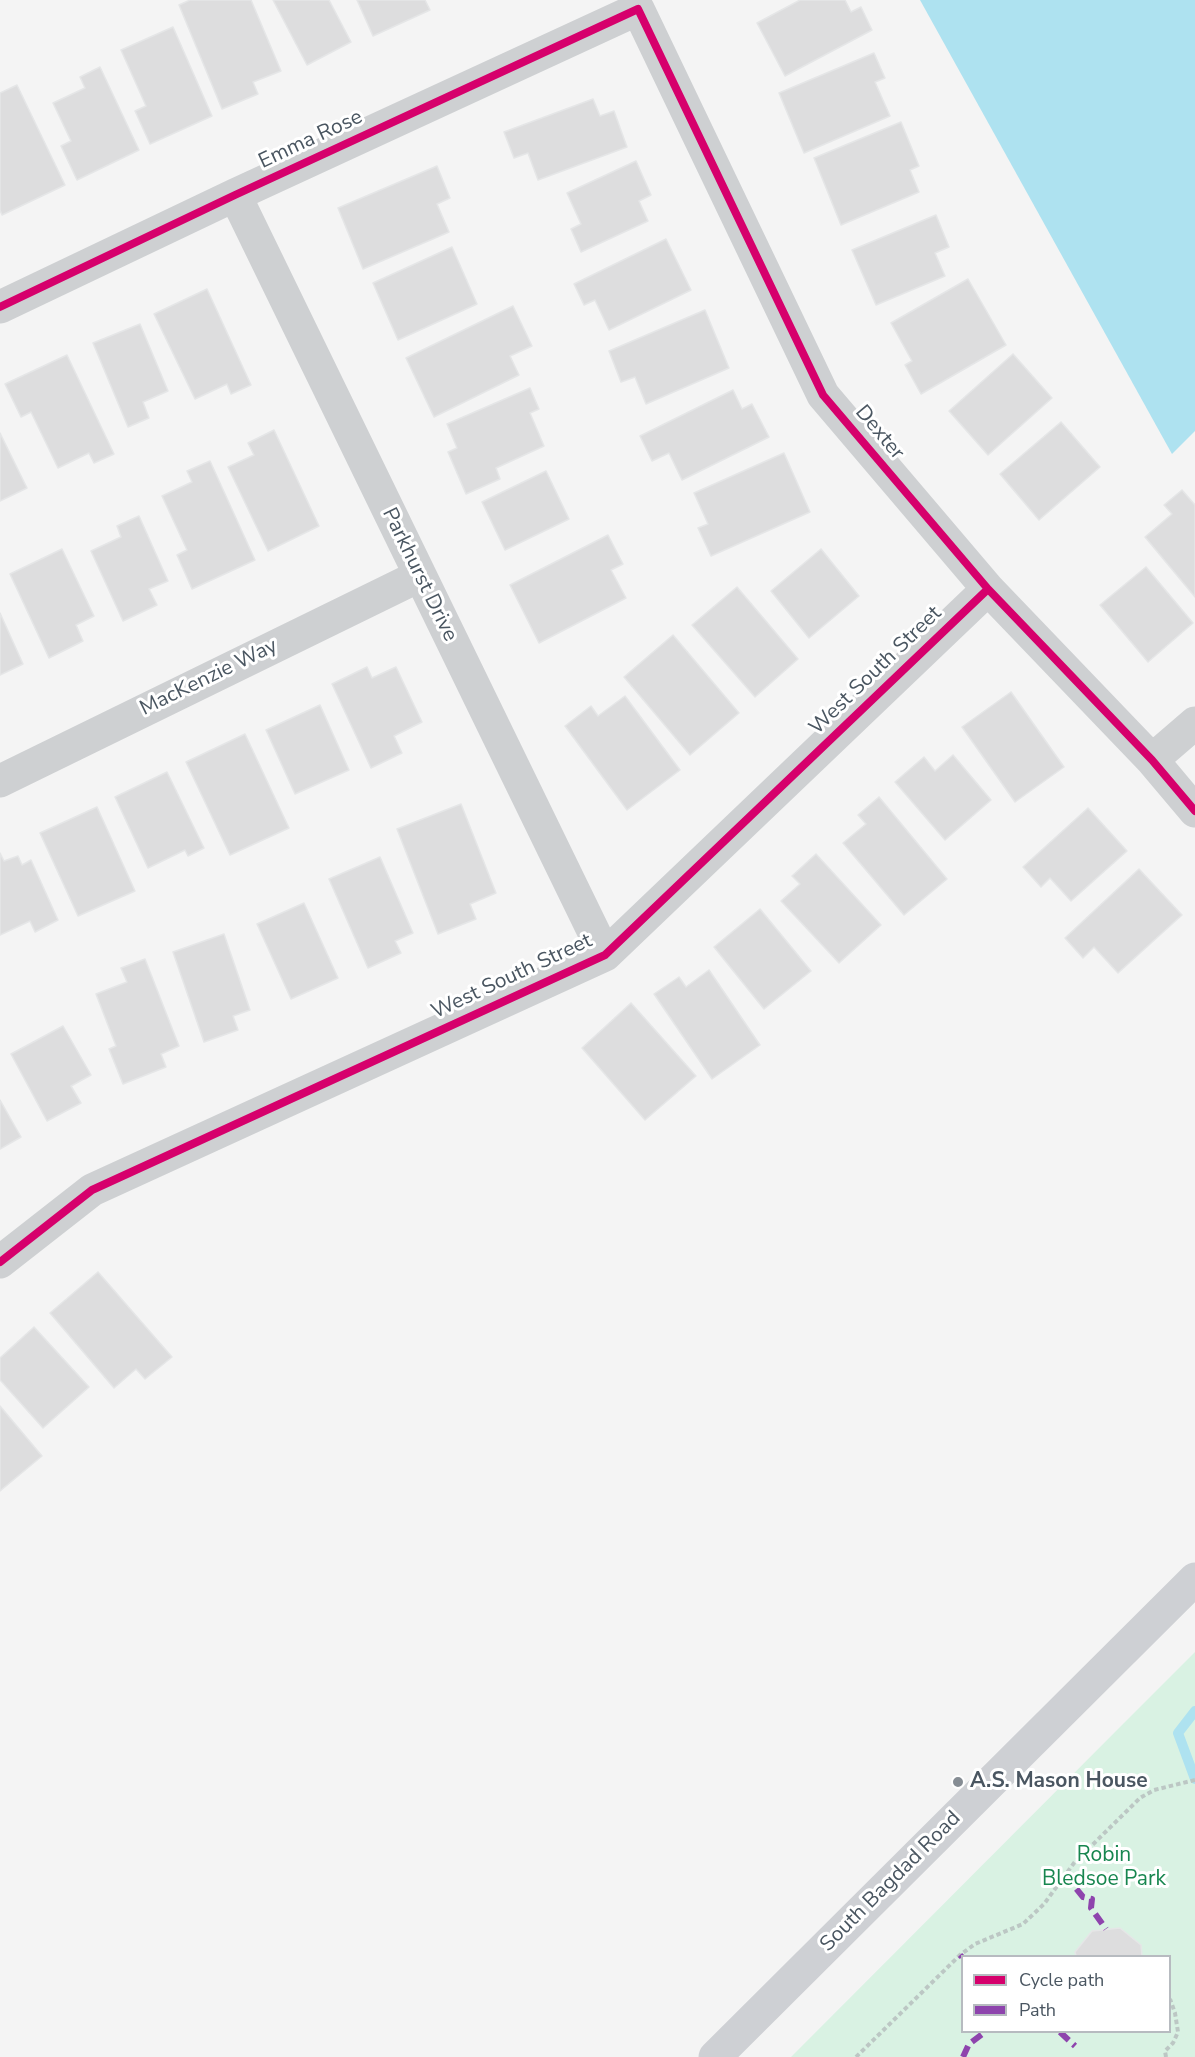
<!DOCTYPE html>
<style>
body{margin:0}
#map{position:relative;width:1195px;height:2057px;overflow:hidden;background:#f4f4f4;font-family:"Nunito Sans",sans-serif}
canvas{display:block}
.legend{position:absolute;left:961px;top:1955px;width:210px;height:78px;box-sizing:border-box;background:#fff;border:2px solid #b7bbc0;margin:0;padding:8px 10px;list-style:none;font-size:18px;color:#4a5661}
.legend li{display:flex;align-items:center;gap:12px;height:30px}
.legend b{width:30px;border:2px solid #b7bbc0}
</style>
<div id="map">
<canvas width="1195" height="2057"></canvas>
<ul class="legend">
<li><b style="height:8px;background:#d6006c"></b>Cycle path</li>
<li><b style="height:8px;background:#8e44ad"></b>Path</li>
</ul>
</div>
<script>
const context = document.querySelector('canvas').getContext('2d');
context.lineJoin = 'round';
function paint(path, color) { context.fillStyle = color; context.fill(path, 'evenodd'); }
const shape = rows => new Path2D(rows.map(r => 'M' + r).join(''));
function stroke(path, color, width, dash) { context.strokeStyle = color; context.lineWidth = width; context.lineCap = dash ? 'butt' : 'round'; context.setLineDash(dash || []); context.stroke(path); }
function drawText(font, color, halo, rows, align = 'center') {
  context.font = font + ' "Nunito Sans",sans-serif'; context.lineWidth = 6; context.setLineDash([]); context.textBaseline = 'middle'; context.strokeStyle = halo; context.fillStyle = color; for (const [text, x, y, turn = 0] of rows) {
    context.save(); context.translate(x, y); context.rotate((+turn || 0) * Math.PI / 180); context.textAlign = isNaN(turn) ? turn : align; if (halo) context.strokeText(text, 0, 0); context.fillText(text, 0, 0); context.restore();
  }
}
paint(shape([
 [1195,1652,1195,2057,791,2057,1124,1723],
 [962,1956,1170,1956,1170,2032,962,2032]
]), '#d9f2e3');
paint(shape([
 [920,0,1195,0,1195,431,1172,454]
]), '#aee2f0');
stroke(shape([
 [1195,1711,1178,1733,1195,1779]
]), '#aee2f0', 10);
const building = shape([
 [190,0,251,0,281,71,253,82,258,94,222,109,179,5,190,0],
 [273,0,329,0,351,42,307,65,273,0],
 [357,0,425,0,430,10,373,36,357,0],
 [800,0,845,0,851,12,861,7,872,30,785,76,757,23,800,0],
 [173,27,212,116,150,144,135,111,146,106,121,50,173,27],
 [874,53,885,78,875,82,890,116,804,153,779,93,874,53],
 [100,67,139,150,77,180,61,146,71,141,53,103,85,88,80,77,100,67],
 [17,85,65,185,2,215,0,210,0,93,17,85],
 [593,99,600,116,614,111,627,147,538,180,528,153,514,158,504,132,593,99],
 [901,122,919,166,910,170,919,192,841,225,814,158,901,122],
 [636,161,651,195,639,201,648,221,581,252,571,229,581,224,567,193,636,161],
 [437,166,450,198,437,204,449,232,363,269,338,208,437,166],
 [936,215,949,247,935,253,945,276,876,305,852,250,936,215],
 [666,239,691,290,609,330,595,300,584,305,574,284,666,239],
 [452,247,477,304,398,340,373,283,452,247],
 [968,279,1006,345,921,394,905,365,912,361,891,323,968,279],
 [207,289,251,385,231,394,227,384,195,399,154,314,207,289],
 [513,306,532,346,510,356,519,375,434,417,406,358,513,306],
 [705,310,729,368,646,404,635,377,621,382,609,351,705,310],
 [140,324,168,391,143,402,149,418,128,427,93,343,140,324],
 [1013,354,1052,398,988,455,949,411,1013,354],
 [67,355,114,454,94,463,89,453,58,468,31,412,21,417,5,384,67,355],
 [530,388,539,409,530,413,544,446,496,468,500,479,466,494,448,452,457,448,447,424,530,388],
 [733,390,742,409,752,404,769,437,682,480,669,453,652,461,640,436,733,390],
 [1061,422,1100,467,1039,520,1000,474,1061,422],
 [274,430,319,526,268,551,228,467,254,455,248,443,274,430],
 [0,433,27,488,0,501,0,433],
 [784,453,810,512,711,556,698,528,708,524,694,493,784,453],
 [210,461,255,560,192,589,177,555,187,550,162,496,192,482,187,471,210,461],
 [546,471,569,519,505,550,482,502,546,471],
 [1182,490,1195,505,1195,597,1145,537,1172,514,1164,505,1182,490],
 [139,516,168,581,149,589,157,605,123,621,91,551,121,537,117,526,139,516],
 [608,535,623,564,611,570,626,598,539,643,510,585,608,535],
 [62,549,94,616,76,625,83,641,49,658,10,574,62,549],
 [821,549,859,596,809,638,771,591,821,549],
 [1146,567,1193,623,1148,662,1100,605,1146,567],
 [737,587,798,659,755,697,692,625,737,587],
 [0,613,23,664,0,675,0,613],
 [673,635,739,713,690,755,624,677,673,635],
 [367,667,372,678,396,667,422,722,394,736,402,753,371,768,332,684,367,667],
 [1011,692,1064,767,1015,802,962,727,1011,692],
 [625,696,680,770,627,810,565,726,591,706,598,716,625,696],
 [320,705,349,770,295,794,266,730,320,705],
 [245,734,289,828,230,855,186,762,245,734],
 [953,755,991,800,945,840,895,782,924,757,935,771,953,755],
 [167,772,204,848,188,856,185,850,148,868,115,797,167,772],
 [879,797,947,879,904,915,843,843,866,824,858,815,879,797],
 [461,804,496,893,470,904,476,919,438,934,397,829,461,804],
 [97,807,135,891,78,916,40,833,97,807],
 [1088,808,1127,851,1071,901,1050,878,1041,887,1023,867,1088,808],
 [0,853,4,861,18,856,22,865,31,860,58,920,35,932,30,921,0,935,0,853],
 [816,854,881,925,839,963,781,901,800,884,792,876,816,854],
 [380,857,413,933,395,941,401,953,368,968,329,879,380,857],
 [1139,869,1182,915,1118,973,1094,947,1083,958,1065,938,1139,869],
 [304,903,338,978,291,999,257,924,304,903],
 [760,909,811,971,764,1009,714,947,760,909],
 [224,934,250,1010,233,1016,238,1030,204,1042,173,952,224,934],
 [145,959,179,1046,161,1054,166,1067,123,1084,109,1049,116,1046,96,994,127,982,121,968,145,959],
 [709,970,760,1045,712,1079,654,994,679,977,686,987,709,970],
 [631,1003,696,1076,645,1120,582,1048,631,1003],
 [63,1026,91,1075,71,1086,81,1103,47,1121,11,1054,63,1026],
 [0,1100,21,1137,0,1149,0,1100],
 [98,1272,172,1357,145,1379,136,1369,114,1388,50,1313,98,1272],
 [34,1327,89,1387,43,1428,0,1380,0,1358,34,1327],
 [0,1406,42,1456,0,1491,0,1406],
 [1120,1928,1141,1945,1142,1956,1076,1956,1075,1952,1092,1931,1120,1928]
]);
paint(building, '#ddddde');
stroke(building, '#e5e6e7', 1.5);
stroke(shape([
 [856,2057,960,1955,975,1944,1023,1924,1044,1904,1074,1863,1140,1798,1154,1790,1195,1780],
 [1166,2057,1165,2051,1173,2043,1178,2032,1175,2013,1170,1999]
]), '#bcc7c4', 4, [4.5, 3]);
stroke(shape([
 [235,195,605,955],
 [0,307,235,195,638,9,823,395,988,589,1152,760,1195,811],
 [1152,760,1195,723],
 [0,781,419,576],
 [0,1262,92,1190,605,955,988,589]
]), '#ced0d2', 33);
stroke(shape([
 [715,2057,1195,1579]
]), '#ced0d4', 33);
stroke(shape([
 [1065,1875,1083,1897,1092,1899,1091,1908,1106,1929],
 [960,1955,962,1957],
 [1060,2032,1075,2046],
 [963,2057,969,2044,985,2032]
]), '#8e44ad', 6, [12, 6]);
stroke(shape([
 [0,307,235,195,638,9,823,395,988,589,1152,760,1195,811],
 [0,1262,92,1190,605,955,988,589]
]), '#d6006c', 8);
for (const [x, y, r, color] of [
 [958,1782,6,"#868d94"]
]) { const dot = new Path2D(); dot.arc(x, y, r, 0, 2 * Math.PI); context.fillStyle = color; context.fill(dot); stroke(dot, '#fff', 2); }
drawText('21px', '#4a5661', '#fff', [
 ["Emma Rose",311,140,-25],
 ["Dexter",879,433,50],
 ["Parkhurst Drive",419,575,64],
 ["West South Street",876,671,-44],
 ["MacKenzie Way",209,678,-26],
 ["West South Street",512,977,-25],
 ["South Bagdad Road",891,1882,-45]
]);
drawText('bold 21px', '#4a5661', '#fff', [
 ["A.S. Mason House",970,1782]
], 'left');
drawText('21px', '#17864f', '#fff', [
 ["Robin",1104,1856],
 ["Bledsoe Park",1104,1880]
]);
</script>
